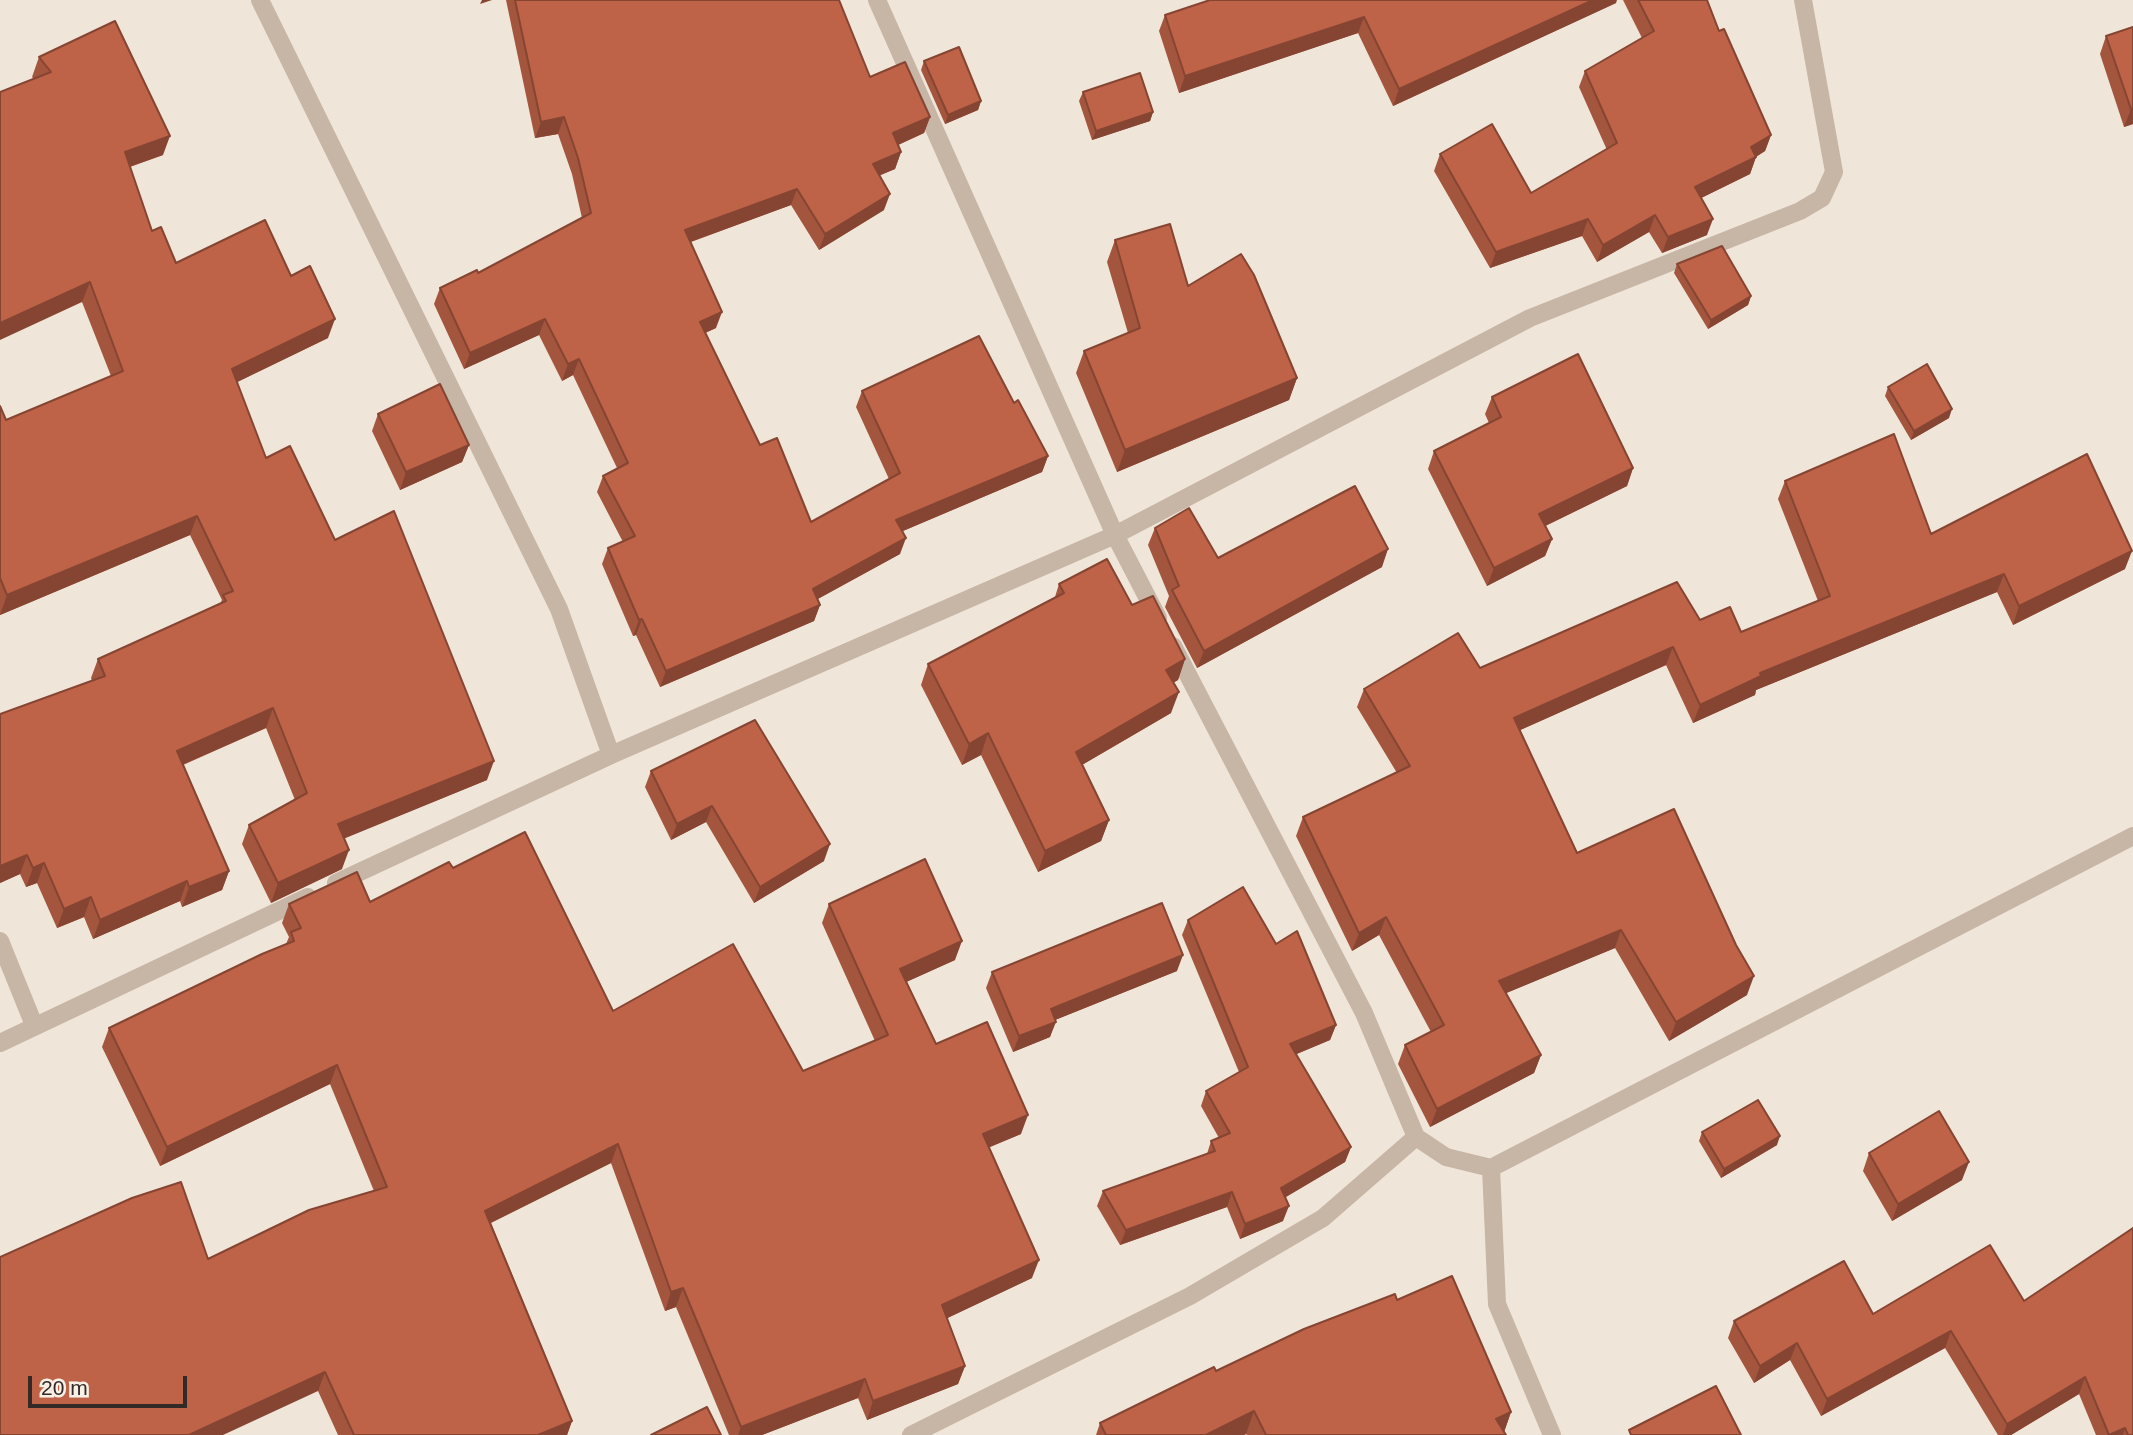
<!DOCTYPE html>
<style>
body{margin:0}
#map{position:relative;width:2133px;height:1435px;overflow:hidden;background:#f0e5d9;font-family:Arial,sans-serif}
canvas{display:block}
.scale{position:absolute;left:28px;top:1376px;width:159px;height:32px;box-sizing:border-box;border:4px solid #332a27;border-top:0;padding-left:9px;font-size:21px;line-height:24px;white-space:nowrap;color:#332a27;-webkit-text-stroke:5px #f8efe5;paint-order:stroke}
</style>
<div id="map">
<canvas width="2133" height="1435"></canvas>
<div class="scale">20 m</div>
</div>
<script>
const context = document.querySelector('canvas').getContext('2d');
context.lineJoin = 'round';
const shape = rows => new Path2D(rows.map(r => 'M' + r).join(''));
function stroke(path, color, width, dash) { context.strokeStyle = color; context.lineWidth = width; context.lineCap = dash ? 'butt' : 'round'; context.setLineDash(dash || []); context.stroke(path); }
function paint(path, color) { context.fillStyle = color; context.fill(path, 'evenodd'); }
stroke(shape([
 [260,0,559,609,611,755],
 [877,0,1115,535,1158,618],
 [336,883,611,755,1115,535,1530,318,1800,211,1822,198,1834,172,1803,0],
 [0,941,34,1025],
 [0,1043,308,897],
 [1416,1137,1446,1157,1491,1168,1497,1304,1552,1435],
 [1491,1168,2133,836],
 [911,1435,1190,1296,1323,1218,1416,1137,1364,1013,1173,646]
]), '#c7b5a6', 18);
paint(shape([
 [506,0,840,0,839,0,870,77,930,117,924,133,898,145,901,152,895,169,879,175,884,210,819,250,791,205,691,242,716,328,705,333,760,445,811,522,889,479,856,407,862,391,1014,403,1048,456,1042,472,903,531,900,554,817,599,820,605,814,621,660,687,636,635,633,636,602,564,608,548,623,542,597,492,603,476,617,468,573,375,562,381,539,335,464,369,434,304,440,288,478,273,582,218,572,174,558,134,535,138],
 [1623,0,1707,0,1719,31,1771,135,1765,151,1756,157,1750,174,1701,198,1707,235,1662,253,1649,232,1597,262,1582,236,1490,268,1434,171,1440,154,1531,193,1607,150,1579,87,1585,71,1642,38],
 [1616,3,1393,106,1358,33,1179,93,1159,31,1165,15],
 [2133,27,2133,124,2124,127,2100,54,2106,36],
 [39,57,163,155,130,167,152,231,176,263,291,276,328,338,237,382,266,458,335,540,487,780,344,838,342,869,271,903,242,844,249,825,295,800,266,728,183,765,229,871,222,890,182,907,180,901,93,939,84,917,57,928,37,883,26,887,20,874,0,883,0,714,92,681,91,678,98,659,220,604,222,600,190,535,0,615,0,406,6,420,111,376,82,302,34,79,32,77],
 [924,61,981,101,978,110,945,124,921,70],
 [1083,92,1153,112,1150,121,1092,140,1079,101],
 [1115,240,1188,286,1297,378,1289,400,1117,472,1076,373,1084,351,1128,333,1107,262],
 [1677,264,1751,296,1748,305,1708,329,1674,273],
 [1888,387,1949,418,1911,440,1885,396],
 [1492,397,1633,468,1627,486,1545,526,1552,539,1545,556,1487,586,1428,469,1434,451,1489,423,1485,414],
 [378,414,469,445,462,462,400,490,372,431],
 [1785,481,1931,534,2125,569,2013,625,1997,592,1756,690,1755,695,1693,723,1666,665,1520,730,1577,853,1747,995,1669,1041,1615,948,1506,993,1541,1055,1534,1073,1430,1127,1398,1064,1405,1045,1431,1032,1379,935,1352,951,1296,836,1303,817,1397,773,1357,707,1364,689,1480,668,1700,620,1741,632,1818,601,1778,499],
 [1155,528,1218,558,1382,567,1197,668,1165,607,1169,596,1148,545],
 [1059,584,1132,605,1185,659,1178,680,1173,683,1171,713,1082,765,1109,820,1101,841,1038,872,981,755,962,765,921,685,928,664,1055,597],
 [651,771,824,861,754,903,706,822,671,840,645,787],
 [453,868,613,1011,803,1071,875,1041,822,923,829,904,955,960,906,982,936,1044,1021,1134,989,1147,1032,1278,947,1318,965,1366,958,1384,867,1420,858,1398,762,1435,729,1435,676,1307,665,1311,611,1163,491,1223,572,1421,567,1435,338,1435,318,1391,208,1259,374,1191,330,1084,160,1166,102,1047,109,1028,286,944,289,937,282,923,289,904,370,902],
 [1188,920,1276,944,1336,1025,1330,1040,1296,1054,1351,1147,1345,1162,1285,1197,1283,1221,1240,1239,1227,1207,1120,1245,1097,1206,1103,1191,1207,1154,1211,1141,1219,1138,1201,1106,1206,1091,1239,1072,1182,935],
 [1177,971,1055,1020,1050,1037,1013,1052,986,988,992,972],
 [1702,1132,1777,1145,1721,1178,1699,1141],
 [1869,1153,1962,1180,1892,1221,1863,1171],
 [1397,1300,1511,1412,1504,1432,1506,1435,1247,1435,1246,1434,1244,1435,1096,1435,1100,1423,1216,1371],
 [2024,1301,2133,1435,2096,1435,2079,1394,2011,1435,1998,1435,1945,1348,1821,1416,1790,1360,1754,1383,1728,1338,1734,1321,1873,1314]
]), '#a4553e');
paint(shape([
 [482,0,492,0,480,4],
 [1593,0,1617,0,1616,3,1393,106,1399,89],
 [1364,17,1358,33,1179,93,1185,76],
 [981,101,978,110,945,124,948,115],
 [2131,109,2133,109,2133,124,2124,127],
 [1153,112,1150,121,1092,140,1096,131],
 [564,117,558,134,535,138,541,122],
 [930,117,924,133,887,150,893,133],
 [1771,135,1765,151,1752,159,1756,157,1750,174,1689,204,1695,187,1751,147],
 [170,136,163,155,117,171,125,152],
 [901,152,895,169,867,181,873,164],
 [797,189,791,205,679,246,685,230],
 [890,194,884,210,819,250,825,234],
 [1655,215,1649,232,1597,262,1603,245],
 [1588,219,1582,236,1490,268,1496,252],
 [1713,219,1707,235,1662,253,1668,237],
 [90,282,82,302,0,340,0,323],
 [1751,296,1748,305,1708,329,1711,320],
 [722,312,716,328,694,338,700,322],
 [335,319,328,338,225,388,232,369],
 [545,319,539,335,464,369,470,353],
 [579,359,573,375,562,381,568,364],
 [1297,378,1289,400,1117,472,1125,450],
 [1952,409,1949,418,1911,440,1914,431],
 [469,445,462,462,400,490,406,472],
 [1048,456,1042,472,891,536,896,520],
 [1633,468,1627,486,1533,532,1539,514],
 [197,516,190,535,0,615,7,595],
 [906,538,900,554,807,605,813,589],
 [1552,539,1545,556,1487,586,1494,568],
 [1388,549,1382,567,1197,668,1204,651],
 [2132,551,2125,569,2013,625,2019,606],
 [2004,574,1997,592,1756,690,1755,695,1693,723,1700,705,1760,673],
 [820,605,814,621,660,687,666,671],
 [642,619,636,635,633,636,639,620],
 [1673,647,1666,665,1507,736,1514,718],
 [1185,659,1178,680,1158,691,1166,670],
 [1179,692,1171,713,1068,773,1076,752],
 [273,708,266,728,170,770,177,751],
 [988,733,981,755,962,765,969,744],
 [494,761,487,780,331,844,338,824],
 [712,806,706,822,671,840,677,824],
 [1109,820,1101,841,1038,872,1045,851],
 [830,844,824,861,754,903,760,887],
 [349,850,342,869,271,903,278,883],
 [27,855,20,874,0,883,0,866],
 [44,863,37,883,26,887,33,868],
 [229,871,222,890,182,907,189,887],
 [187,881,180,901,93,939,100,920],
 [91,897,84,917,57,928,64,909],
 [1386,917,1379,935,1352,951,1359,933],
 [1621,930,1615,948,1492,999,1499,981],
 [962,941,955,960,893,988,900,969],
 [1183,955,1177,971,1045,1024,1051,1009],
 [1754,976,1747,995,1669,1041,1676,1022],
 [1056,1022,1050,1037,1013,1052,1019,1036],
 [1336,1025,1330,1040,1285,1059,1290,1044],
 [1541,1055,1534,1073,1430,1127,1437,1109],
 [337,1065,330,1084,160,1166,167,1147],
 [1028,1115,1021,1134,976,1153,983,1134],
 [1780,1136,1777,1145,1721,1178,1724,1169],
 [618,1144,611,1163,478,1229,485,1211],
 [1351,1147,1345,1162,1276,1203,1281,1188],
 [1969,1162,1962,1180,1892,1221,1898,1204],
 [1232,1192,1227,1207,1120,1245,1126,1230],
 [1289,1206,1283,1221,1240,1239,1245,1224],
 [1039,1260,1032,1278,935,1324,942,1305],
 [683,1288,676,1307,665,1311,671,1292],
 [1951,1331,1945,1348,1821,1416,1827,1399],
 [1797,1343,1790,1360,1754,1383,1760,1366],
 [965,1366,958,1384,867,1420,873,1401],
 [325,1372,318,1391,223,1435,189,1435],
 [2085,1377,2079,1394,2011,1435,2003,1435,2007,1424],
 [865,1379,858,1398,762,1435,738,1435,741,1427],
 [1254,1411,1246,1434,1244,1435,1206,1435],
 [1511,1412,1503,1435,1496,1419],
 [572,1421,567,1435,538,1435],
 [2125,1428,2123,1435,2109,1435]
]), '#864532');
const building = shape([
 [515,0,839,0,870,77,905,62,930,117,893,133,901,152,873,164,890,194,825,234,797,189,685,230,722,312,700,322,760,445,777,438,811,522,900,473,862,391,979,336,1014,403,1018,400,1048,456,896,520,906,538,813,589,820,605,666,671,642,619,639,620,608,548,635,536,603,476,628,463,579,359,568,364,545,319,470,353,440,288,477,270,478,273,591,213,578,158,564,117,541,122,515,0],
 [1210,0,1593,0,1399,89,1364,17,1185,76,1165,15,1210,0],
 [1638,0,1707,0,1719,31,1724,29,1771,135,1751,147,1756,157,1695,187,1713,219,1668,237,1655,215,1603,245,1588,219,1496,252,1440,154,1492,124,1531,193,1617,143,1585,71,1654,31,1638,0],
 [115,21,170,136,125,152,152,231,161,227,176,263,265,220,291,276,310,266,335,319,232,369,266,458,290,446,335,540,394,511,494,761,338,824,349,850,278,883,249,825,307,793,273,708,177,751,229,871,189,887,187,881,100,920,91,897,64,909,44,863,33,868,27,855,0,866,0,714,105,676,98,659,226,601,223,595,233,591,197,516,7,595,0,578,0,406,6,420,123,371,90,282,0,323,0,92,51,72,39,57,115,21],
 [2133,27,2133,109,2131,109,2106,36,2133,27],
 [959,47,981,101,948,115,924,61,959,47],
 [1140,73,1153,112,1096,131,1083,92,1140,73],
 [1170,224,1188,286,1241,254,1254,275,1297,378,1125,450,1084,351,1140,328,1115,240,1170,224],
 [1722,246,1751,296,1711,320,1677,264,1722,246],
 [1578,354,1633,468,1539,514,1552,539,1494,568,1434,451,1501,417,1492,397,1578,354],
 [1927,364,1952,409,1914,431,1888,387,1927,364],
 [440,384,469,445,406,472,378,414,440,384],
 [1894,434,1931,534,2087,454,2132,551,2019,606,2004,574,1760,673,1761,676,1700,705,1673,647,1514,718,1577,853,1674,809,1736,945,1754,976,1676,1022,1621,930,1499,981,1541,1055,1437,1109,1405,1045,1444,1025,1386,917,1359,933,1303,817,1410,766,1364,689,1458,633,1480,668,1677,582,1700,620,1730,607,1741,632,1830,596,1785,481,1894,434],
 [1355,486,1388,549,1204,651,1172,590,1179,586,1155,528,1189,508,1218,558,1355,486],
 [1107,559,1132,605,1153,596,1185,659,1166,670,1179,692,1076,752,1109,820,1045,851,988,733,969,744,928,664,1064,593,1059,584,1107,559],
 [755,720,830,844,760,887,712,806,677,824,651,771,755,720],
 [525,832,613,1011,733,944,803,1071,888,1035,829,904,925,859,962,941,900,969,936,1044,987,1022,1028,1115,983,1134,1039,1260,942,1305,965,1366,873,1401,865,1379,741,1427,683,1288,671,1292,618,1144,485,1211,572,1421,538,1435,354,1435,325,1372,189,1435,0,1435,0,1257,132,1198,181,1182,208,1259,309,1210,387,1187,337,1065,167,1147,109,1028,262,954,294,941,291,932,301,928,289,904,357,872,370,902,449,862,453,868,525,832],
 [1243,887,1276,944,1297,931,1336,1025,1290,1044,1351,1147,1281,1188,1289,1206,1245,1224,1232,1192,1126,1230,1103,1191,1215,1151,1211,1141,1230,1133,1206,1091,1248,1067,1188,920,1243,887],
 [1162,903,1183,955,1051,1009,1056,1022,1019,1036,992,972,1162,903],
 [1758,1100,1780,1136,1724,1169,1702,1132,1758,1100],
 [1939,1111,1969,1162,1898,1204,1869,1153,1939,1111],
 [2133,1228,2133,1435,2128,1435,2125,1428,2109,1435,2085,1377,2007,1424,1951,1331,1827,1399,1797,1343,1760,1366,1734,1321,1844,1261,1873,1314,1990,1245,2024,1301,2133,1228],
 [1452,1276,1511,1412,1496,1419,1506,1435,1266,1435,1254,1411,1206,1435,1106,1435,1100,1423,1214,1367,1216,1371,1304,1329,1395,1294,1397,1300,1452,1276],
 [1716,1386,1741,1435,1631,1435,1629,1430,1716,1386],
 [707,1407,721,1435,651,1435,707,1407]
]);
paint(building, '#bf6348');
stroke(building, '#864532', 2);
</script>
